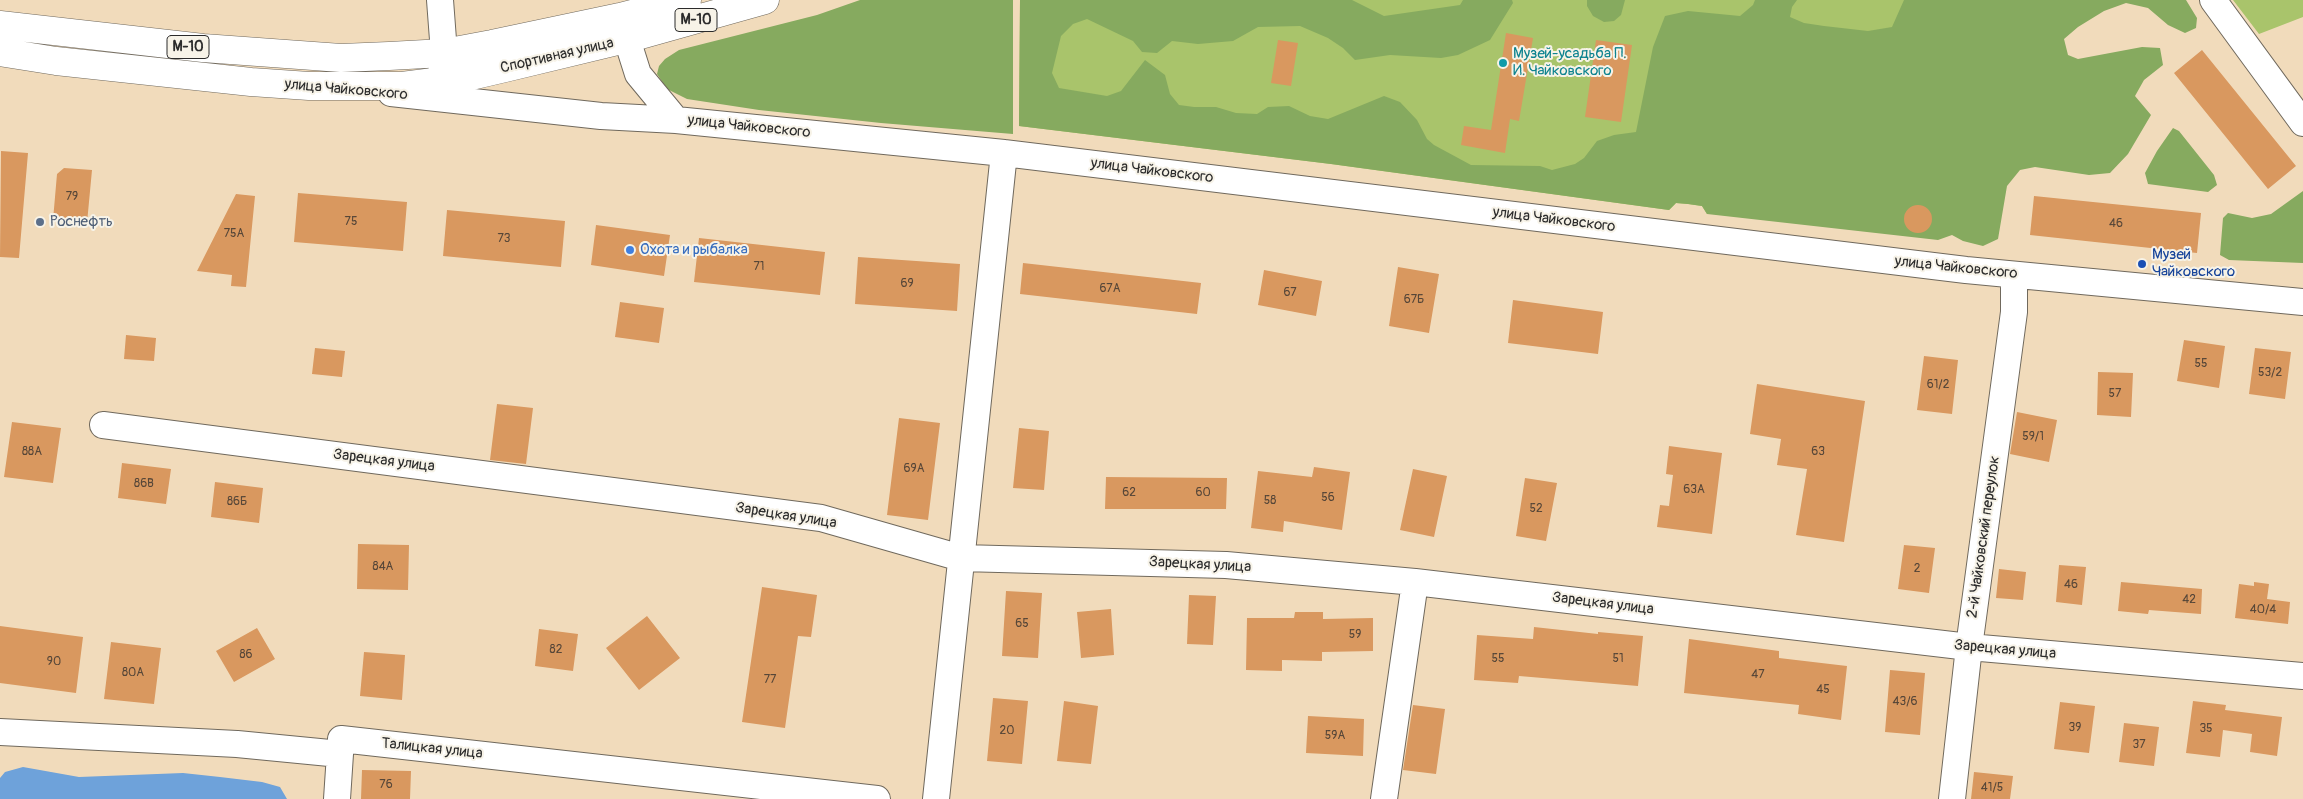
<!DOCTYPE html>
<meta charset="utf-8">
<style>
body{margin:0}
canvas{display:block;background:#f1dbbb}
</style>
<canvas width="2303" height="799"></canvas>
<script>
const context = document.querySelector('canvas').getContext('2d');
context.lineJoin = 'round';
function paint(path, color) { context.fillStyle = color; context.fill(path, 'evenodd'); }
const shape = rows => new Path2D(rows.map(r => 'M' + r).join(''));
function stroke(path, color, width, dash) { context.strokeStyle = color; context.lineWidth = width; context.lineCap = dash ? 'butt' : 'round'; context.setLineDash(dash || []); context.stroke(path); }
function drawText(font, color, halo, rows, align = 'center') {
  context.font = font + ' Pangolin,sans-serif'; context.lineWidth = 4; context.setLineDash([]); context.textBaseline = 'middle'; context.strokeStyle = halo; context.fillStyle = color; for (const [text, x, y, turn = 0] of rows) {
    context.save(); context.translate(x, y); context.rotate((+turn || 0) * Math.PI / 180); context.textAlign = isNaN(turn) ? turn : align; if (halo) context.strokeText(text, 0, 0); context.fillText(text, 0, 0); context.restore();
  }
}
paint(shape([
 [1020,0,2003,0,1707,214,1702,206,1688,204,1676,203,1669,210,1331,164,1019,126],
 [2233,0,2303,0,2303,17,2259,34]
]), '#a9c46b');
paint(shape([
 [860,0,1013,0,1013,134,881,123,759,110,687,99,667,89,657,74,659,66,665,59,679,50,817,15],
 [1020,0,1352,0,1384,16,1460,5,1463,0,1512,0,1513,3,1490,40,1458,55,1441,58,1390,55,1355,60,1343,48,1328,38,1300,26,1258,27,1233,41,1198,44,1172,41,1157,53,1142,52,1133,41,1087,19,1073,24,1061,36,1052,73,1059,88,1107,96,1121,91,1145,60,1165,75,1170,94,1179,105,1194,107,1216,107,1236,113,1257,114,1268,107,1289,106,1310,116,1328,119,1384,96,1400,102,1417,120,1427,139,1434,145,1471,165,1540,166,1552,170,1575,164,1584,158,1597,141,1614,135,1636,132,1653,47,1665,16,1688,11,1740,16,1753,5,1755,0,1797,0,1792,7,1790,17,1804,23,1824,26,1868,31,1892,27,1904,0,2186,0,2197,18,2196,28,2185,33,2168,25,2148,8,2126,3,2104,11,2078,27,2064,39,2068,55,2078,59,2142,47,2160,48,2163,65,2144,80,2135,96,2151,115,2128,154,2110,173,2089,175,2035,167,2020,170,2007,186,1998,239,1983,246,1963,241,1952,235,1938,240,1707,214,1702,206,1688,204,1676,203,1669,210,1331,164,1019,126],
 [1587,0,1625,0,1621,15,1614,21,1604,22,1593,16,1587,6],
 [2173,128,2179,131,2214,175,2217,185,2208,192,2148,184,2145,173,2157,151],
 [2303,191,2303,263,2229,260,2220,255,2223,218,2228,213,2252,218,2271,214]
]), '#86aa5f');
paint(shape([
 [23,767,79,777,183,773,220,777,262,782,280,787,287,799,0,799,0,778,5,772]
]), '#6ea2da');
paint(shape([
 [1506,33,1533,38,1519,121,1510,119,1505,153,1461,145,1464,126,1491,130],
 [1278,40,1298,43,1291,86,1271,83],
 [1596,40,1632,45,1621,122,1585,117],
 [2202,50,2296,166,2268,189,2174,73],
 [1,151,28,153,19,258,0,257],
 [64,168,92,170,87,223,53,220,57,174],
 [298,193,407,202,403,251,294,242],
 [236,194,255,196,246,287,231,286,232,275,197,271],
 [2034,196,2201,213,2197,253,2030,235],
 '1904 219a14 14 0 1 1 28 0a14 14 0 1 1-28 0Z',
 [447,210,565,221,561,267,443,256],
 [596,225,670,235,664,276,591,265],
 [699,238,825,252,820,295,694,282],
 [858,257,960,264,957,311,855,304],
 [1023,263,1201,283,1197,314,1020,294],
 [1398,267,1439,274,1429,333,1389,326],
 [1264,270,1322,281,1316,316,1258,305],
 [1513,300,1603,312,1598,354,1508,343],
 [620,302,664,308,659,343,615,337],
 [126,335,156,338,154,361,124,359],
 [2184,340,2225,346,2219,388,2177,381],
 [315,348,345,351,342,377,312,374],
 [2255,348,2291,352,2285,399,2249,394],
 [1924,356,1958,360,1952,414,1917,410],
 [2098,372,2133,373,2131,417,2097,415],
 [1757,384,1865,401,1844,542,1796,535,1807,469,1777,465,1781,439,1750,434],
 [497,404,533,408,526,464,490,460],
 [2017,412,2057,420,2049,462,2010,454],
 [899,418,940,423,928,520,887,515],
 [12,422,61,428,53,483,4,477],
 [1019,428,1049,431,1044,490,1013,488],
 [1669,446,1722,453,1712,534,1657,527,1660,505,1669,506,1673,475,1666,474],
 [122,463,171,469,166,504,118,498],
 [1314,467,1350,472,1342,530,1284,521,1283,532,1251,528,1258,471,1312,477],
 [1413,469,1447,476,1434,537,1400,530],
 [1106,477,1227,478,1226,509,1105,509],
 [1525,478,1557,483,1546,541,1516,536],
 [215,482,263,488,259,523,211,517],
 [358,544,409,545,408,590,357,589],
 [1904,545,1935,548,1929,593,1898,589],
 [2059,565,2086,567,2082,605,2056,602],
 [1999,569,2026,572,2023,600,1996,598],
 [2121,582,2202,589,2201,614,2149,610,2148,614,2118,611],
 [2254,582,2269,584,2267,599,2290,602,2288,624,2235,618,2239,584,2254,586],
 [762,587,817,595,811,637,798,636,785,728,742,722],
 [1006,591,1042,593,1038,658,1002,656],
 [1189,595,1216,596,1213,645,1187,644],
 [1111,609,1114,655,1081,658,1077,612],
 [1295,612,1323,612,1323,619,1373,618,1373,651,1322,652,1322,661,1282,660,1282,671,1246,670,1247,618,1294,618],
 [647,616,680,658,639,690,606,648],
 [0,626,83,637,76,693,0,683],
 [1534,627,1598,634,1598,632,1643,636,1638,686,1519,676,1518,683,1474,680,1477,635,1533,639],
 [257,628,275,659,234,682,216,651],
 [539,629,578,634,573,671,535,666],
 [1689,639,1779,651,1779,658,1847,666,1841,720,1798,714,1799,705,1684,693],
 [111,642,161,648,154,704,104,699],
 [364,652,405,655,402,700,360,696],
 [1890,670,1925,673,1920,735,1885,732],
 [993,698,1028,701,1022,764,987,761],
 [1064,701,1098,706,1091,764,1057,761],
 [2193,701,2226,705,2225,710,2282,717,2277,756,2250,752,2252,734,2223,730,2220,757,2186,753],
 [2060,702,2095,706,2089,753,2054,749],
 [1413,705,1445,709,1436,774,1403,770],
 [1308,716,1364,719,1363,756,1306,753],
 [2124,723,2159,727,2154,766,2119,762],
 [362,770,411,771,410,799,361,799],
 [1974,772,2013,776,2010,799,1971,799]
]), '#d9985f');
const minor = shape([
 [2213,0,2303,123],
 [620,17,638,74,676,120],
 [440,81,444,53,440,0],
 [391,93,601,116,676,120,1004,153,1966,270,2303,302],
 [103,425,821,518,961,558,1226,565,1415,582,1969,647,2303,676],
 [0,732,237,744,340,754,341,739,877,799],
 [337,799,340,754],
 [936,799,1004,153],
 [1384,799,1415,582],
 [1952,799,1969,647,2014,312,2014,275]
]);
const highway = shape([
 [0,25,203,48,341,58,389,56,444,53,492,44,620,17,687,0],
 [0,52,56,61,251,82,309,86,402,86,458,79,505,68,626,39,765,0]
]);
stroke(minor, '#70695d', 28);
stroke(highway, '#70695d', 29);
stroke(minor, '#fff', 26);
stroke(highway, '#fff', 28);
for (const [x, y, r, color] of [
 [1503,63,5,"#0f9aa8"],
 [40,222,5,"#5c6f8a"],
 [630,250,5,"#3f7fe0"],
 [2142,264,5,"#1a4fb4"]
]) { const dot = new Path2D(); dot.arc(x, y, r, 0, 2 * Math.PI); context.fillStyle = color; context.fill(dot); stroke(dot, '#f7f3e8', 2); }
drawText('12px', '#564638', null, [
 ["79",72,197],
 ["75",351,222],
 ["46",2116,224],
 ["75А",234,234],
 ["73",504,239],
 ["71",759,267],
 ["69",907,284],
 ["67А",1110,289],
 ["67",1290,293],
 ["67Б",1414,300],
 ["55",2201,364],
 ["53/2",2270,373],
 ["61/2",1938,385],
 ["57",2115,394],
 ["59/1",2033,437],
 ["88А",32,452],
 ["63",1818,452],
 ["69А",914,469],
 ["86В",144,484],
 ["63А",1694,490],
 ["62",1129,493],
 ["60",1203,493],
 ["56",1328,498],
 ["58",1270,501],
 ["86Б",237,502],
 ["52",1536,509],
 ["84А",383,567],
 ["2",1917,569],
 ["46",2071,585],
 ["42",2189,600],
 ["40/4",2263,610],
 ["65",1022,624],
 ["59",1355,635],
 ["82",556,650],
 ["86",246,655],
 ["55",1498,659],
 ["51",1618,659],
 ["90",54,662],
 ["80А",133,673],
 ["47",1758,675],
 ["77",770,680],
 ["45",1823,690],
 ["43/6",1905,702],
 ["39",2075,728],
 ["35",2206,729],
 ["20",1007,731],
 ["59А",1335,736],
 ["37",2139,745],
 ["76",386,785],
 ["41/5",1992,788]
]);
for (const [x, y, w] of [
 [696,20,42],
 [188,47,42]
]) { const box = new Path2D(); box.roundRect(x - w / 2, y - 11.5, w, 23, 4); context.fillStyle = '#f7f3e8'; context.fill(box); stroke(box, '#2b2b2b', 1); }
drawText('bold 14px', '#2b2b2b', null, [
 ["М-10",696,20],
 ["М-10",188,47]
]);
drawText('15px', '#0d838f', '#f7f3e8', [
 ["Музей-усадьба П.",1513,54],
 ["И. Чайковского",1513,71]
], 'left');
drawText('15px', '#2b2b2b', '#f7f3e8', [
 ["Спортивная улица",557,56,-13],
 ["улица Чайковского",346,90,5],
 ["улица Чайковского",749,127,6],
 ["улица Чайковского",1152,171,7],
 ["улица Чайковского",1554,220,7],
 ["улица Чайковского",1956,268,6],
 ["Зарецкая улица",384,461,7],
 ["Зарецкая улица",786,516,9],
 ["2-й Чайковский переулок",1984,537,-82],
 ["Зарецкая улица",1200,565,3],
 ["Зарецкая улица",1603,604,7],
 ["Зарецкая улица",2005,650,5],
 ["Талицкая улица",432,749,6]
]);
drawText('15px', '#4e5e75', '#f7f3e8', [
 ["Роснефть",50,222]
], 'left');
drawText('15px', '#366cbe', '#f7f3e8', [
 ["Охота и рыбалка",640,250]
], 'left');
drawText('15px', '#164399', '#f7f3e8', [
 ["Музей",2152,255],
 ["Чайковского",2152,272]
], 'left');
</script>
